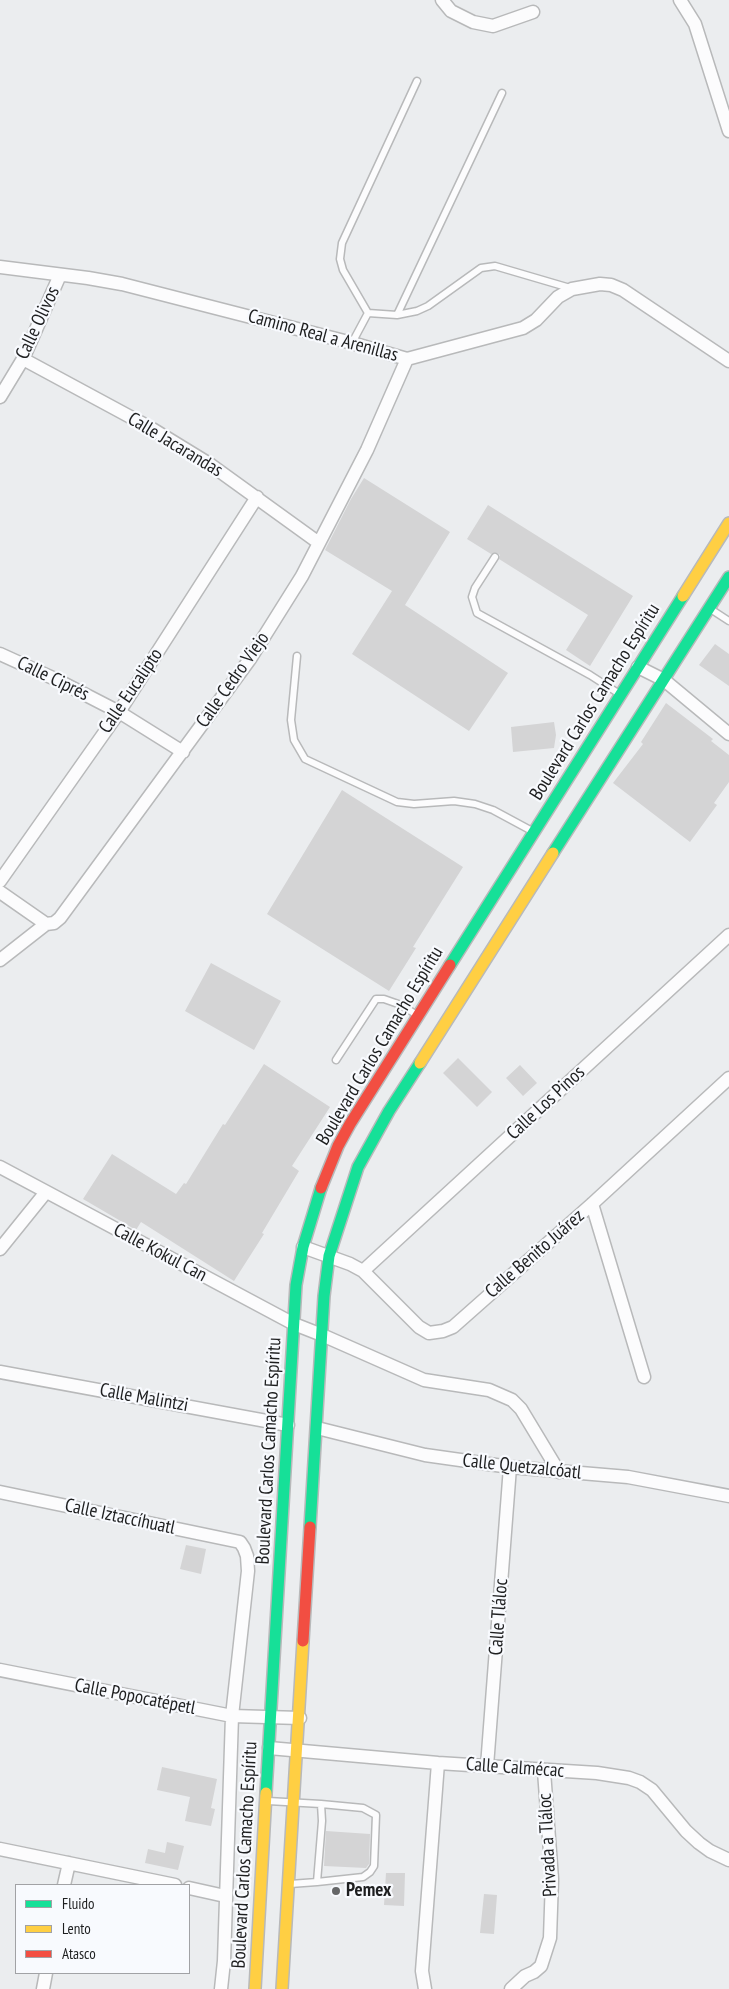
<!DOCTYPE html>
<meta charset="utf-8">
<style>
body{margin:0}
#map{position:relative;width:729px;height:1989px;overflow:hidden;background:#ebedef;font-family:"PT Sans Narrow",sans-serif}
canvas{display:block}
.legend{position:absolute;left:15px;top:1884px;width:175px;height:90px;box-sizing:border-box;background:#f8fafe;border:1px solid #a1a2a5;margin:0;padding:6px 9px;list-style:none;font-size:15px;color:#1e1f20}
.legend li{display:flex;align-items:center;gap:10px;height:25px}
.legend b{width:25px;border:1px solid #a1a2a5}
</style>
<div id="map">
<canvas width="729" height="1989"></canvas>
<ul class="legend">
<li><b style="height:6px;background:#16e098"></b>Fluido</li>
<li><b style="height:6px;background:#ffcf43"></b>Lento</li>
<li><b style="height:6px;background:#f24e42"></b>Atasco</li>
</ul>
</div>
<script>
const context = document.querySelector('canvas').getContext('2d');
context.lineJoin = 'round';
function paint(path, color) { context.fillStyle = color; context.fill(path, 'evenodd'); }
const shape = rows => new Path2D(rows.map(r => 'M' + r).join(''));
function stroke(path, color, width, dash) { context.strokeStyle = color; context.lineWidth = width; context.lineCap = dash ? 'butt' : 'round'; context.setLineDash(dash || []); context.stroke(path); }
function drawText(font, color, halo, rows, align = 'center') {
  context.font = font + ' "PT Sans Narrow",sans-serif'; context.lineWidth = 4.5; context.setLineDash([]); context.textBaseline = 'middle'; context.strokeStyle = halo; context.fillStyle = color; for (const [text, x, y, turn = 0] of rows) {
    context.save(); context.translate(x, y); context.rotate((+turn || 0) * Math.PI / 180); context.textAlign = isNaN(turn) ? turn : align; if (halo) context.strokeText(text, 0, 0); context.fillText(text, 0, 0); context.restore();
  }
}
paint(shape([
 [364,478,450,532,405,605,508,673,469,731,352,654,392,591,325,550,351,499],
 [488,505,633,596,590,666,566,650,588,615,499,559,500,555,497,553,491,554,467,539],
 [715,644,729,654,729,686,699,665],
 [666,703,713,739,711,741,729,755,729,782,714,803,717,805,690,842,613,783,643,744,641,742],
 [554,722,556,735,554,748,513,752,511,727],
 [342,790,463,867,413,947,416,948,389,991,267,914],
 [211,963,281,1001,254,1050,185,1011],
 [458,1058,492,1092,477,1107,443,1073],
 [264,1064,330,1107,292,1166,299,1171,262,1233,264,1234,234,1281,141,1222,136,1230,83,1199,112,1154,176,1194,184,1183,186,1184,223,1124,225,1125],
 [520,1065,537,1083,523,1096,506,1078],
 [186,1545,206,1549,201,1574,180,1569],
 [162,1767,217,1779,211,1808,215,1809,211,1826,185,1821,190,1797,157,1790],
 [326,1831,370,1834,369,1864,366,1868,324,1866],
 [167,1842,184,1846,178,1870,145,1863,148,1849,165,1853],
 [386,1873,405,1873,404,1906,384,1905],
 [484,1894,497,1895,494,1934,480,1933]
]), '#d4d4d5');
const lane = shape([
 [368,313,343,270,340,259,342,243,417,81],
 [397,315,417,311,428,306,481,268,495,266,570,288],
 [352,343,368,313,397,315,502,93],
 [495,557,475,588,472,597,477,613,590,675,618,693],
 [712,610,729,621],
 [297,656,291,720,294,740,305,759,397,802,414,804,454,801,475,804,493,810,532,831],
 [336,1060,376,999,384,999,401,1005,417,1015],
 [268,1801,321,1804,322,1821,317,1882,290,1884],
 [317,1882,363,1877,370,1872,374,1866,376,1815,363,1808,321,1804]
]);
const street = shape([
 [442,0,451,11,473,22,493,26,533,12],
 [680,0,695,24,729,131],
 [0,267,88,278,122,284,352,343,407,359,523,328,536,320,558,297,572,289,600,284,611,285,623,290,729,361],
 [23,359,149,427,211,465,319,543],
 [0,397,23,359,60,275],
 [0,654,55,679,119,712,183,752],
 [638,667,664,680,729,734],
 [0,881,119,712,257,497],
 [0,892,46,924,54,923,60,918,250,659,302,576,367,450,407,359],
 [0,960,46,924],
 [0,1167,294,1324,322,1335,424,1380,489,1390,512,1400,521,1409,559,1472],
 [592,1204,644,1377],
 [303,1247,350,1264,363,1271,419,1327,429,1333,443,1331,453,1327,592,1204,729,1078],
 [0,1249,46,1192],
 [363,1271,729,935],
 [0,1372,288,1425],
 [317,1428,425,1455,510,1467,628,1477,729,1496],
 [0,1492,240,1542,244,1548,247,1556,248,1571,232,1716,224,1961,221,1989],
 [0,1670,232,1716,300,1718],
 [269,1748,438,1763,597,1773,629,1778,640,1782,652,1790,686,1831,699,1843,710,1851,729,1860],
 [487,1766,510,1467],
 [0,1849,175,1885],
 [64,1885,69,1863],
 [189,1888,225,1896],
 [43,1989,46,1973],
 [425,1989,422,1971,438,1763],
 [511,1989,525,1976,534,1972,541,1966,550,1938,552,1879,544,1771]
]);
const fast = shape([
 [553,853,729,577],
 [450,965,683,596],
 [310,1527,324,1296,329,1256,358,1167,389,1111,420,1063],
 [266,1793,296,1285,303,1247,321,1188]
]);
const slow = shape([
 [683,596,729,523],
 [420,1063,553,853],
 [255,1989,266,1793],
 [282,1989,303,1641]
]);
const jam = shape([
 [321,1188,338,1146,350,1124,450,965],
 [303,1641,310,1527]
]);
stroke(lane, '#b8b9ba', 9);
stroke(street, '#b8b9ba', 15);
stroke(fast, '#b8b9ba', 14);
stroke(slow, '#b8b9ba', 14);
stroke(jam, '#b8b9ba', 14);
stroke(lane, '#fcfcfd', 6);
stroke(street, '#fcfcfd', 12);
stroke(fast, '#16e098', 11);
stroke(slow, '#ffcf43', 11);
stroke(jam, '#f24e42', 11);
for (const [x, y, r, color] of [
 [336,1891,5,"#666768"]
]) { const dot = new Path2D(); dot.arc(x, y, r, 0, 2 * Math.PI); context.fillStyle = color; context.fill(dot); stroke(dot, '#f8fafe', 2); }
drawText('19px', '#1e1f20', '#f8fafe', [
 ["Calle Olivos",38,323,-65],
 ["Camino Real a Arenillas",323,336,15],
 ["Calle Jacarandas",175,445,31],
 ["Calle Ciprés",53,679,26],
 ["Calle Cedro Viejo",233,680,-55],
 ["Calle Eucalipto",131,691,-56],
 ["Boulevard Carlos Camacho Espíritu",595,702,-58],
 ["Boulevard Carlos Camacho Espíritu",380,1046,-59],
 ["Calle Los Pinos",546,1103,-43],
 ["Calle Kokul Can",160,1253,28],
 ["Calle Benito Juárez",535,1254,-41],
 ["Calle Malintzi",144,1398,10],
 ["Boulevard Carlos Camacho Espíritu",269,1451,-87],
 ["Calle Quetzalcóatl",522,1467,6],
 ["Calle Iztaccíhuatl",120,1517,12],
 ["Calle Tláloc",499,1617,-86],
 ["Calle Popocatépetl",135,1697,11],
 ["Calle Calmécac",515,1768,4],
 ["Privada a Tláloc",548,1845,-93],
 ["Boulevard Carlos Camacho Espíritu",245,1855,-87]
]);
drawText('bold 19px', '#1e1f20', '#f8fafe', [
 ["Pemex",346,1891]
], 'left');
</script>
